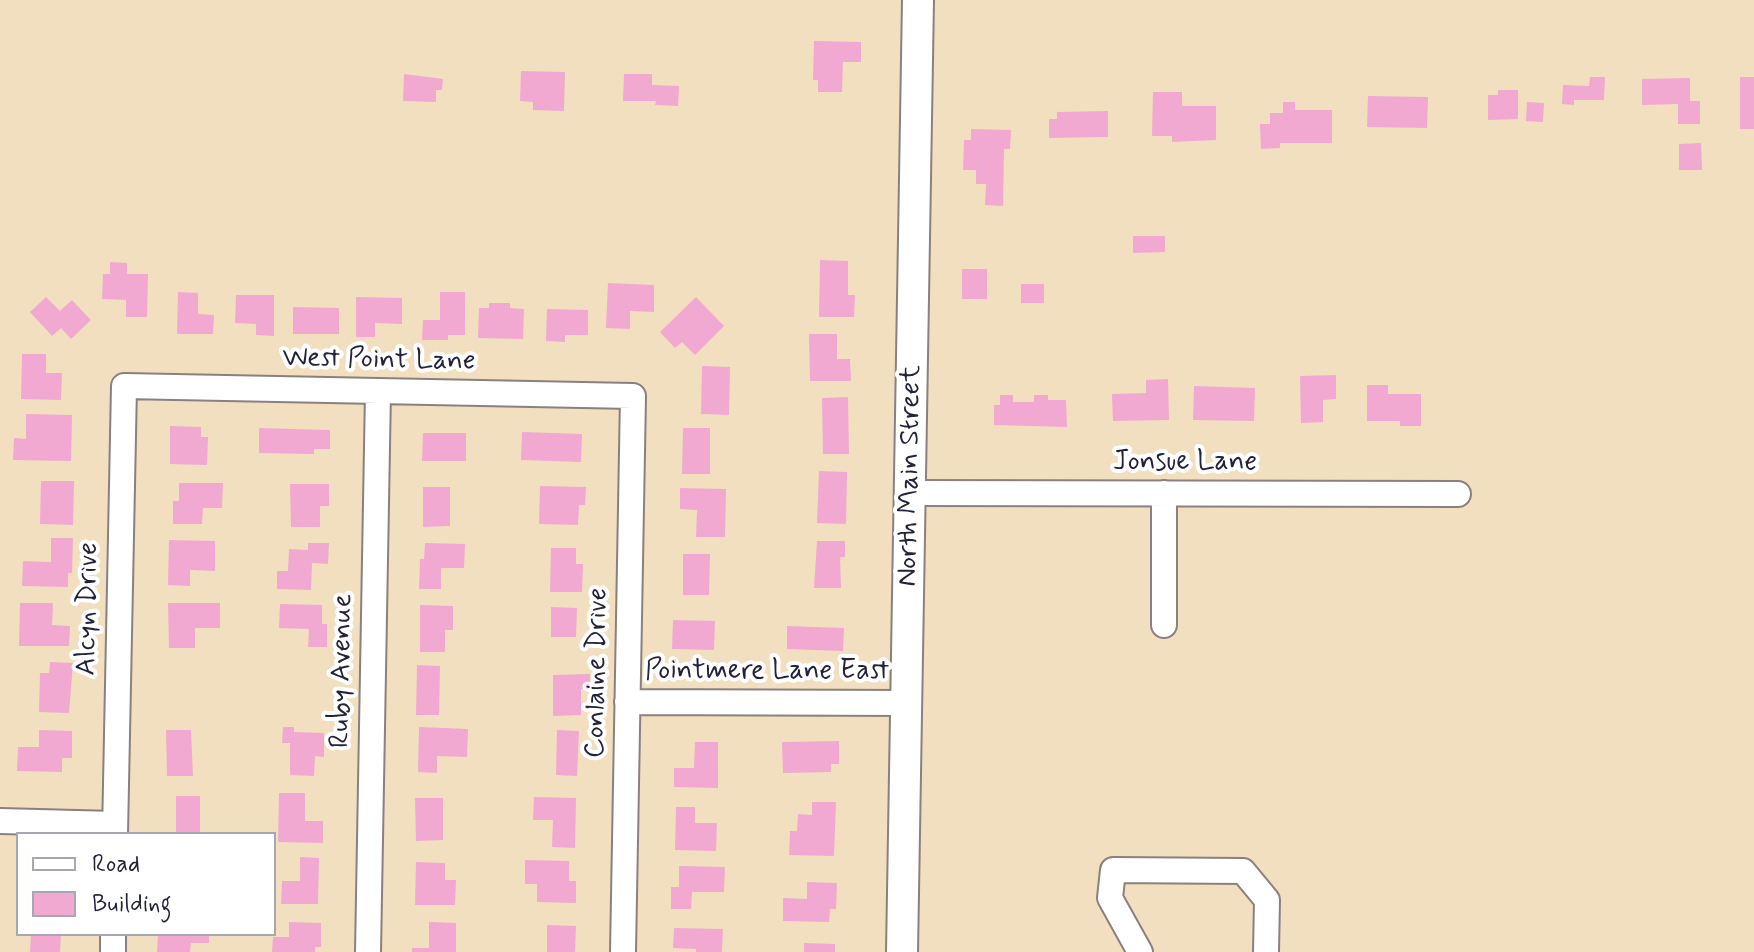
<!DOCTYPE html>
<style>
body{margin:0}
#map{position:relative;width:1754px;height:952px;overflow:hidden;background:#f2dfc0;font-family:Mynerve,sans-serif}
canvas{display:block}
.legend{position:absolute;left:16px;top:832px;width:260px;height:104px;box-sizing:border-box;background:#fff;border:2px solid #a7a7b1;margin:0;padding:10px 14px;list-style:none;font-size:24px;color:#22223b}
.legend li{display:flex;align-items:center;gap:16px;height:40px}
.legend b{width:40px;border:2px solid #a7a7b1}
</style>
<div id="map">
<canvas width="1754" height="952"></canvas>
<ul class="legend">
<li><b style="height:10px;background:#fff"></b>Road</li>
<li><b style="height:22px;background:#f1a9d1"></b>Building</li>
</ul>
</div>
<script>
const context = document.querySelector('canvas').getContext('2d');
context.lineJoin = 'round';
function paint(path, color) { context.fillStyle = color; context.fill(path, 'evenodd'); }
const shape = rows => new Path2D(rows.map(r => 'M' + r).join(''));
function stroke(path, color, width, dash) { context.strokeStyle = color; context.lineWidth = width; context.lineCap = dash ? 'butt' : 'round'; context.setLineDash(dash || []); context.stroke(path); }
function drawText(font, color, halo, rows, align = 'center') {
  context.font = font + ' Mynerve,sans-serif'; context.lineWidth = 8; context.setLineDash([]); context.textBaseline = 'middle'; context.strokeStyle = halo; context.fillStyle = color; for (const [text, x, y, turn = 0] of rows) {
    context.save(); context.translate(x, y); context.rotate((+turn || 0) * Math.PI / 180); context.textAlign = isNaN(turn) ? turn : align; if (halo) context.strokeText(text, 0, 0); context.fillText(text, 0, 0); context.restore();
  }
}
paint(shape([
 [814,41,861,42,861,62,843,62,842,92,818,92,818,80,813,80],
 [521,71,565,72,564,111,533,110,533,102,520,101],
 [404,74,443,79,442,90,436,90,436,102,403,101],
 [624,74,652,74,652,85,679,86,678,106,655,105,656,101,623,101],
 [1590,77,1605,77,1604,100,1574,100,1574,105,1562,104,1563,85,1589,86],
 [1740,77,1754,77,1754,129,1740,129],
 [1690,78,1690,101,1700,101,1700,124,1678,124,1678,104,1642,105,1642,79],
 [1498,90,1518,90,1518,119,1488,120,1488,95,1498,95],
 [1153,92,1182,92,1182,106,1216,106,1216,140,1172,142,1172,136,1152,136],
 [1368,96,1428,97,1427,128,1367,127],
 [1283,102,1295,102,1295,110,1332,110,1332,143,1280,143,1280,148,1261,149,1260,124,1270,124,1270,113,1283,113],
 [1527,102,1544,103,1543,122,1526,121],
 [1108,111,1108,137,1049,138,1049,119,1057,119,1057,112],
 [971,129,1011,130,1010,149,1004,149,1003,206,985,205,986,184,976,184,976,170,963,170,964,140,971,140],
 [1701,143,1702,170,1679,170,1679,144],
 [1133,236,1165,236,1165,252,1133,253],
 [820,260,848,261,848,295,855,295,854,317,819,317],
 [110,262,127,263,127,274,148,274,147,317,126,317,126,300,102,299,103,274,110,274],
 [962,269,987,269,987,299,962,299],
 [608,283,654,285,654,312,630,311,630,329,606,328],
 [1021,284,1044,284,1044,303,1021,303],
 [178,292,198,293,198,314,214,315,213,334,177,334],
 [440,292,465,292,465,335,448,335,448,340,422,340,423,320,440,320],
 [236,295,274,295,274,336,256,335,256,324,235,323],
 [46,297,60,311,72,300,91,320,71,339,61,328,52,336,30,312],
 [356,297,402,298,402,324,375,323,375,337,356,337],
 [696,297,724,326,695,355,682,342,675,348,660,332],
 [489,303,510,303,510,308,524,309,523,339,478,338,479,308,489,308],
 [293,307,339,308,339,334,293,334],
 [547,309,588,310,588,335,565,335,565,342,546,341],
 [809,334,837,334,837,359,850,359,851,381,810,381],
 [22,354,46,354,46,373,62,373,61,400,21,399],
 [702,366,730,367,729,415,701,414],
 [1336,375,1336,399,1323,400,1323,422,1301,423,1300,376],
 [1168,379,1169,420,1113,421,1112,394,1146,393,1146,380],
 [1367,385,1388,385,1388,394,1421,394,1421,426,1400,426,1400,421,1367,421],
 [1194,386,1255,388,1254,421,1193,420],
 [1000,395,1013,395,1013,402,1034,402,1034,395,1048,395,1048,400,1066,400,1067,427,994,425,994,405,1000,405],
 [848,397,849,454,823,454,822,398],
 [26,414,72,415,71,461,13,460,14,438,26,439],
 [170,426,201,427,201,437,208,437,207,465,170,464],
 [259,428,330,430,330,449,314,449,314,454,259,453],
 [683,428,710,428,710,474,682,474],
 [522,432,582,434,581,462,521,460],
 [423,433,466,433,466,461,422,461],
 [819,471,847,472,846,524,817,523],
 [41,481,74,481,73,525,40,524],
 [179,483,223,483,222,508,203,508,202,524,173,524,173,501,179,501],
 [290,484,329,484,329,506,320,506,320,527,291,527],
 [540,486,586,487,585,505,579,505,578,525,539,524],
 [423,487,450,487,450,526,423,527],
 [680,488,726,489,725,537,696,537,697,510,680,509],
 [51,538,73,538,72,573,68,573,68,587,22,586,23,561,51,562],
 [169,540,215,541,215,571,190,570,190,586,168,585],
 [817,541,845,541,845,557,840,557,841,588,814,588],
 [308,543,329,543,328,564,312,563,311,590,277,589,277,571,288,571,289,549,308,550],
 [425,543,465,544,464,568,441,568,441,589,419,589,420,559,424,559],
 [551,548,576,548,576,564,583,564,582,592,550,592],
 [683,554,710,554,709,595,683,595],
 [20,603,53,603,52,625,70,626,69,646,19,646],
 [168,603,220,603,220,628,195,628,195,648,169,648],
 [280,604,322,605,322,624,327,624,327,647,308,647,309,629,279,628],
 [420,605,453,606,453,630,445,630,445,652,420,652],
 [551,607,577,608,576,637,551,637],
 [673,620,715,621,714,650,672,649],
 [787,626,844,628,843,651,787,649],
 [50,662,73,663,69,713,39,712,40,673,49,673],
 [417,665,440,666,439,715,416,715],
 [590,674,590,689,581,689,581,715,553,716,553,675],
 [283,727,294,727,294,732,324,733,324,757,315,756,314,776,290,775,290,743,282,743],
 [419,727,468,729,467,757,437,756,437,773,418,772],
 [39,730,72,731,72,758,62,758,62,772,17,771,18,747,39,747],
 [166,730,191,730,193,776,167,776],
 [557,730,579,731,577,776,556,775],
 [839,741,839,764,831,764,831,772,783,773,782,742],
 [695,742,718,742,718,788,674,787,674,768,694,768],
 [279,793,305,793,305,821,323,821,323,843,278,842],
 [176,796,200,796,200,834,176,834],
 [534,797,576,798,575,848,552,847,553,820,533,820],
 [415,798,443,798,443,840,416,841],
 [812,802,836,802,834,856,789,855,790,831,797,831,798,814,812,815],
 [676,807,695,807,695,823,717,823,716,851,675,850],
 [300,857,319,858,318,904,281,904,282,881,300,881],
 [525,860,569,861,569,881,576,881,576,903,537,902,537,884,525,884],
 [416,862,445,863,445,880,456,880,455,905,415,905],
 [679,866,725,867,724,892,692,892,691,909,671,909,671,887,679,887],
 [807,882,837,883,836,909,830,909,829,922,783,921,783,898,807,899],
 [289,922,321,923,321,947,315,947,315,952,272,952,273,937,289,937],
 [429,922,456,923,456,952,412,952,412,948,429,948],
 [547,925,576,926,575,952,547,952],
 [674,928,723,929,722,952,696,952,696,949,673,948],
 [31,934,61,934,60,952,30,952],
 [158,934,209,934,209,943,191,943,190,952,157,952],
 [804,943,835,944,835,952,804,952]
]), '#f1a9d1');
const minor = shape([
 [911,493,1458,494],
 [1164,493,1164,625],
 [627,702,907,703],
 [0,821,115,824],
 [115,834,124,386,633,396,623,952],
 [113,952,113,934],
 [368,952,378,391],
 [1140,952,1110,898,1113,870,1243,871,1267,900,1266,952]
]);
const major = shape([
 [902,952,918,0]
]);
stroke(minor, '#8a807e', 28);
stroke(major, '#8a807e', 34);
stroke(minor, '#fff', 24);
stroke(major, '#fff', 30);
drawText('28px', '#22223b', '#fff', [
 ["West Point Lane",379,361,1],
 ["Jonsue Lane",1185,463],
 ["North Main Street",911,476,-89],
 ["Alcyn Drive",89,609,-89],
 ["Ruby Avenue",343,671,-89],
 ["Pointmere Lane East",767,672],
 ["Conlaine Drive",598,673,-89]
]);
</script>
